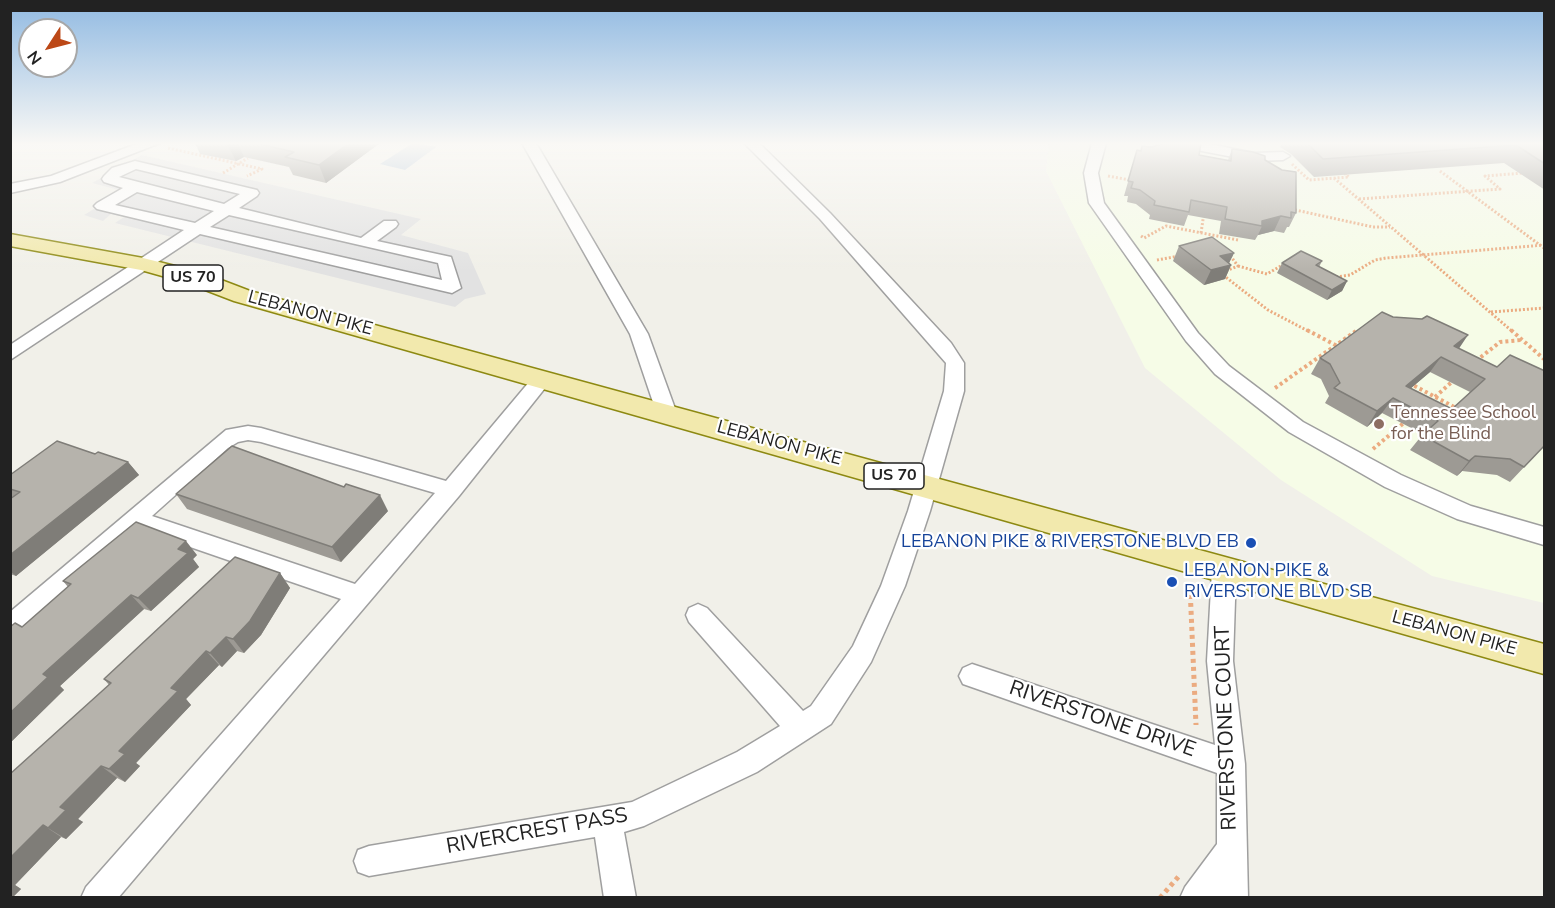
<!DOCTYPE html>
<style>
body{margin:0}
#map{position:relative;width:1555px;height:908px;overflow:hidden;background:#f1f0e9;font-family:"Nunito Sans",sans-serif}
canvas{display:block}
.frame{position:absolute;inset:0;border:12px solid #222;pointer-events:none}
.north{position:absolute;left:18px;top:18px;width:60px;height:60px;box-sizing:border-box;background:#fff;border:2px solid #a7a7a7;border-radius:50%;rotate:234deg;font-size:16px;font-weight:700;line-height:24px;text-align:center;color:#222}
.north::after{content:'';display:block;margin:auto;width:21px;height:27px;background:#bc4817;clip-path:polygon(50% 0,100% 100%,50% 72%,0 100%)}
</style>
<div id="map">
<canvas width="1555" height="908"></canvas>
<div class="frame"></div>
<div class="north">N</div>
</div>
<script>
const context = document.querySelector('canvas').getContext('2d');
context.lineJoin = 'round';
function paint(path, color) { context.fillStyle = color; context.fill(path, 'evenodd'); }
const shape = rows => new Path2D(rows.map(r => 'M' + r).join(''));
function stroke(path, color, width, dash) { context.strokeStyle = color; context.lineWidth = width; context.lineCap = dash ? 'butt' : 'round'; context.setLineDash(dash || []); context.stroke(path); }
function drawText(font, color, halo, rows, align = 'center') {
  context.font = font + ' "Nunito Sans",sans-serif'; context.lineWidth = 4.5; context.setLineDash([]); context.textBaseline = 'middle'; context.strokeStyle = halo; context.fillStyle = color; for (const [text, x, y, turn = 0] of rows) {
    context.save(); context.translate(x, y); context.rotate((+turn || 0) * Math.PI / 180); context.textAlign = isNaN(turn) ? turn : align; if (halo) context.strokeText(text, 0, 0); context.fillText(text, 0, 0); context.restore();
  }
}
paint(shape([
 [1049,143,1544,143,1544,603,1432,576,1281,480,1145,368,1046,171]
]), '#f6fce7');
paint(shape([
 [142,155,421,219,401,235,468,253,486,294,465,299,455,307,115,223,124,217,111,214,103,221,84,215,123,191,92,183]
]), '#e2e2e2');
paint(shape([
 [413,143,436,147,405,170,380,164]
]), '#afc3d9');
const minor = shape([
 [139,143,160,143,60,182,10,193,10,184,51,176,139,143],
 [522,143,536,143,648,334,677,414,674,419,667,421,660,419,657,414,630,334,522,143],
 [744,143,759,143,830,213,951,343,964,363,964,391,930,511,905,586,871,662,831,724,757,772,644,826,624,832,636,898,604,898,595,837,369,876,358,872,354,861,358,850,369,846,632,802,737,752,780,726,689,622,686,615,689,608,698,604,707,608,803,711,811,706,853,646,881,586,908,511,944,391,946,363,820,219,744,143],
 [1092,143,1106,143,1098,173,1104,203,1198,333,1229,366,1303,422,1401,475,1471,506,1544,527,1544,545,1457,519,1385,487,1289,432,1215,374,1186,341,1089,203,1084,173,1092,143],
 [1174,143,1205,143,1254,153,1283,152,1290,156,1283,160,1254,161,1181,147,1174,143],
 [135,161,257,190,259,193,257,196,239,208,361,238,384,221,396,221,398,224,396,227,377,241,451,257,461,288,452,293,200,234,10,360,10,345,184,230,97,209,94,206,97,203,123,188,104,182,102,179,104,176,112,168,135,161],
 [136,169,240,194,224,204,119,177,136,169],
 [137,192,214,211,195,223,115,205,137,192],
 [229,215,438,263,442,280,210,227,229,215],
 [542,373,549,375,552,379,549,383,459,496,118,898,81,898,86,887,341,599,138,529,19,636,10,639,10,612,226,430,248,426,261,428,446,481,535,375,542,373],
 [248,440,261,442,435,493,355,584,152,516,228,448,238,442,248,440],
 [1224,560,1232,563,1236,570,1233,661,1245,764,1248,898,1180,898,1185,887,1217,844,1217,773,963,684,959,676,963,668,972,664,1215,745,1207,661,1212,570,1216,563,1224,560]
]);
const major = shape([
 [10,234,143,258,203,273,250,291,1544,644,1544,674,234,301,187,283,141,270,10,246,10,234]
]);
stroke(minor, '#9f9f9f', 3);
stroke(major, '#8d8912', 3);
stroke(shape([
 [168,148,262,169,247,176],
 [1292,164,1309,180,1349,177,1345,174,1347,173],
 [1440,171,1544,248],
 [223,173,248,158],
 [1108,176,1130,180],
 [1334,178,1513,332],
 [1359,199,1500,189,1485,176,1523,173],
 [1291,209,1373,227,1390,227],
 [1201,233,1204,213],
 [1141,236,1144,238,1166,226,1238,240],
 [1157,260,1179,256],
 [1238,266,1267,274,1284,264],
 [1226,271,1238,266,1229,254],
 [1223,275,1268,310,1310,332],
 [1336,277,1350,275,1375,260,1386,258,1544,245],
 [1491,312,1544,308]
]), '#ebab80', 3, [2, 2]);
stroke(shape([
 [1307,330,1341,348],
 [1511,330,1544,359],
 [1476,361,1500,342,1521,340],
 [1409,383,1458,409],
 [1275,388,1356,331],
 [1435,397,1454,380],
 [1373,449,1406,421]
]), '#ebab80', 4, [3, 3]);
stroke(shape([
 [1190,587,1196,725],
 [1160,898,1179,876]
]), '#ebab80', 5, [4, 4]);
paint(minor, '#fff');
paint(major, '#f2e9ad');
paint(shape([
 [195,143,380,143,326,183,293,175,289,167,244,157,236,161,200,154],
 [1282,143,1545,143,1545,190,1504,163,1314,177,1291,154,1280,147],
 [1151,147,1228,160,1232,149,1265,160,1296,213,1289,227,1287,227,1284,233,1274,231,1258,235,1255,240,1219,234,1221,221,1188,215,1184,226,1149,219,1150,215,1136,204,1127,202,1128,196,1124,196,1137,150,1140,151],
 [1179,246,1234,253,1229,263,1231,265,1225,279,1204,285,1173,261],
 [1322,261,1319,267,1347,281,1342,291,1327,300,1277,273,1282,263],
 [1459,349,1545,445,1510,482,1497,475,1462,471,1457,476,1410,450,1423,434,1382,413,1367,427,1325,403,1329,396,1321,379,1311,374,1320,358],
 [1430,372,1470,392,1452,409,1411,388],
 [95,454,128,462,139,475,16,576,10,574,10,499,12,498,10,497,10,475],
 [176,494,388,511,341,562,187,509],
 [197,555,193,559,199,567,151,611,144,609,60,686,64,690,10,743,22,627,68,587,63,581],
 [280,573,290,588,261,635,244,653,237,651,222,667,219,665,186,699,191,705,136,763,140,766,125,782,117,778,78,819,83,822,66,839,61,837,15,885,21,889,13,897,10,774,109,685,104,679]
]), '#9d9a94');
paint(shape([
 [238,143,244,157,236,161,227,144],
 [349,143,380,143,326,183,319,165],
 [1281,216,1274,231,1258,235,1262,226,1262,221],
 [1234,253,1228,265,1231,265,1225,279,1204,285,1211,270,1220,256],
 [1347,281,1342,291,1327,300,1332,290],
 [1468,335,1458,350,1454,346],
 [1441,357,1430,372,1396,401,1406,386],
 [1393,398,1382,413,1367,427,1377,411],
 [1475,456,1462,471,1457,476,1469,461],
 [128,462,139,475,16,576,10,571,10,555],
 [380,495,388,511,341,562,332,547],
 [186,541,197,555,193,559,199,567,151,611,138,598,178,549],
 [280,573,290,588,261,635,244,653,233,639],
 [131,595,144,609,60,686,64,690,10,743,10,713,43,674],
 [226,637,237,651,222,667,210,653],
 [206,651,219,665,186,699,191,705,136,763,140,766,125,782,109,769,119,751,171,688],
 [101,766,117,778,78,819,83,822,66,839,48,828,60,807],
 [43,825,61,837,15,885,21,889,13,897,10,897,10,858]
]), '#7f7d78');
const building = shape([
 [255,143,349,143,319,165,285,157,294,152,255,143],
 [1167,143,1201,143,1199,155,1231,161,1232,149,1253,152,1265,156,1265,160,1282,170,1296,172,1296,213,1291,212,1291,218,1281,216,1262,221,1262,226,1225,219,1227,207,1191,200,1189,212,1154,205,1155,201,1140,190,1131,188,1133,182,1128,181,1137,150,1141,151,1142,146,1151,147,1167,143],
 [1307,143,1545,143,1545,164,1516,145,1323,159,1307,143],
 [1212,237,1234,253,1220,256,1231,265,1211,270,1179,246,1212,237],
 [1301,251,1322,261,1316,265,1347,281,1332,290,1282,263,1301,251],
 [1382,312,1393,317,1422,319,1427,316,1468,335,1454,346,1497,367,1510,355,1545,371,1545,445,1524,467,1510,459,1475,456,1469,461,1422,435,1438,421,1393,398,1377,411,1334,388,1340,383,1330,364,1320,358,1382,312],
 [1441,357,1485,379,1452,409,1406,386,1441,357],
 [57,441,95,454,98,452,128,462,10,555,10,499,20,492,10,489,10,475,57,441],
 [232,446,344,487,346,484,380,495,332,547,176,494,232,446],
 [136,522,186,541,178,549,188,553,138,598,131,595,43,674,48,677,10,713,10,627,15,623,22,627,71,584,63,581,136,522],
 [235,557,280,573,250,621,233,639,226,637,210,653,206,651,171,688,178,691,119,751,125,754,109,769,101,766,60,807,66,810,48,828,43,825,10,858,10,774,111,683,104,679,235,557]
]);
paint(building, '#b6b3ac');
stroke(building, '#7f7d78', 1.5);
const sky = context.createLinearGradient(0, 0, 0, 271);
sky.addColorStop(0, '#91bae2');
sky.addColorStop(0.53, '#f9f8f5');
sky.addColorStop(1, '#f9f8f500');
context.fillStyle = sky;
context.fillRect(0, 0, 1555, 271);
for (const [x, y, r, color] of [
 [1379,424,6,"#8d6e63"],
 [1251,543,6,"#1a4fb4"],
 [1172,582,6,"#1a4fb4"]
]) { const dot = new Path2D(); dot.arc(x, y, r, 0, 2 * Math.PI); context.fillStyle = color; context.fill(dot); stroke(dot, '#fff', 2); }
for (const [x, y, w] of [
 [193,278,60],
 [894,476,60]
]) { const box = new Path2D(); box.roundRect(x - w / 2, y - 13, w, 26, 4.5); context.fillStyle = '#fff'; context.fill(box); stroke(box, '#222', 1.5); }
drawText('bold 16px', '#222', null, [
 ["US 70",193,278],
 ["US 70",894,476]
]);
drawText('18px', '#222', '#fff', [
 ["LEBANON PIKE",310,314,15],
 ["LEBANON PIKE",779,444,15],
 ["LEBANON PIKE",1454,634,15]
]);
drawText('18px', '#785e54', '#fff', [
 ["Tennessee School",1391,414],
 ["for the Blind",1391,435]
], 'left');
drawText('18px', '#164399', '#fff', [
 ["LEBANON PIKE & RIVERSTONE BLVD EB",1239,543],
 ["LEBANON PIKE &",1184,572,"left"],
 ["RIVERSTONE BLVD SB",1184,593,"left"]
], 'right');
drawText('21px', '#222', '#fff', [
 ["RIVERSTONE DRIVE",1102,720,19],
 ["RIVERSTONE COURT",1227,728,-92],
 ["RIVERCREST PASS",537,832,-10]
]);
</script>
